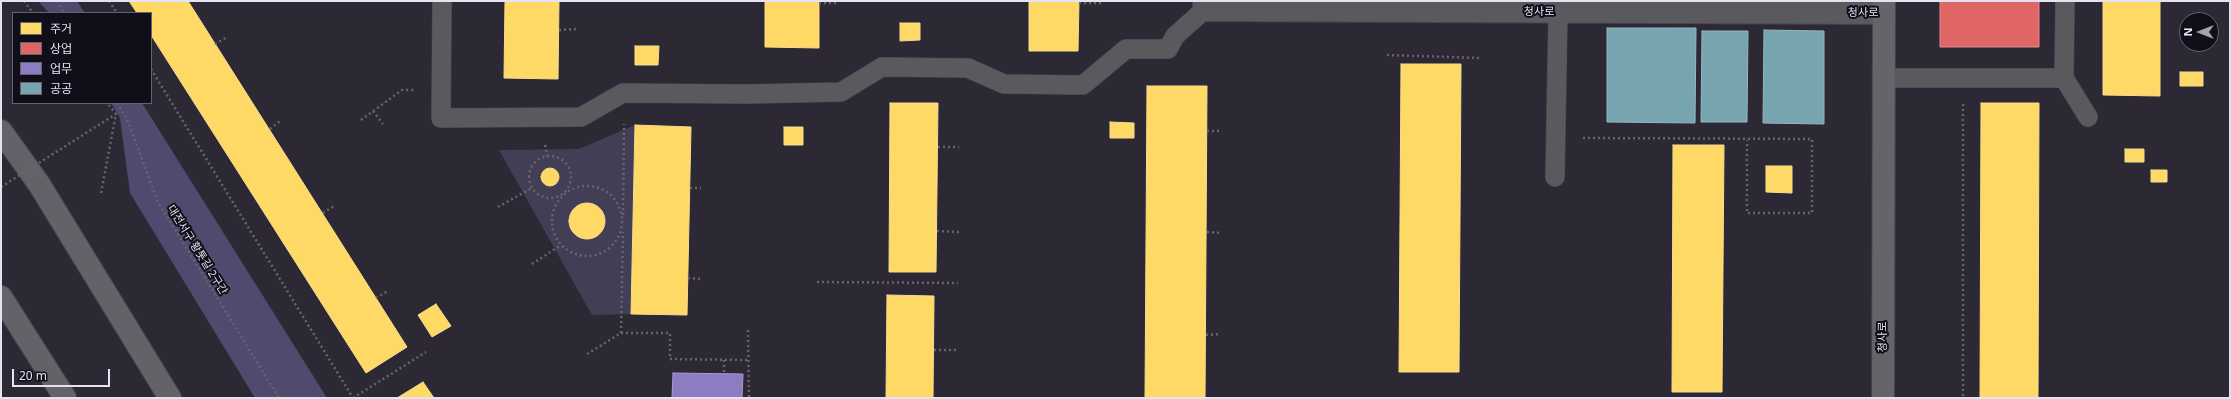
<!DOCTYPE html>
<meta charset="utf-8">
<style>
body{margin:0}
#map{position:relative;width:2231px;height:399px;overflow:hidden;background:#2c2935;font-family:"Noto Sans","Noto Sans KR",sans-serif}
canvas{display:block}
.frame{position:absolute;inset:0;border:2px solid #e5e2f3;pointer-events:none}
.legend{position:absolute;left:12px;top:12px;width:140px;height:92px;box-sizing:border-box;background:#100e19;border:1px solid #656370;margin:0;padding:5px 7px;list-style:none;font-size:12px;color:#e5e2f3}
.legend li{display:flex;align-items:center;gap:8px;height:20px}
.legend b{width:20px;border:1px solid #656370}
.north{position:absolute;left:2179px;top:12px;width:40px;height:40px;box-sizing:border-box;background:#100e19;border:1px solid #656370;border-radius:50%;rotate:270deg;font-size:11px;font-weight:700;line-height:16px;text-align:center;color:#e5e2f3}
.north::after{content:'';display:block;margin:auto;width:14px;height:18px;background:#a4a1b0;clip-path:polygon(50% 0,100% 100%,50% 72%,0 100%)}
.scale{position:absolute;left:12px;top:369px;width:98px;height:18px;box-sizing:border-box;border:2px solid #e5e2f3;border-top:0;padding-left:5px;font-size:12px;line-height:14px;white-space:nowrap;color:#e5e2f3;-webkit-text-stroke:3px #100e19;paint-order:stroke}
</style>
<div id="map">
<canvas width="2231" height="399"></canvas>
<div class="frame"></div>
<ul class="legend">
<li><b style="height:11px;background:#ffd966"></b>주거</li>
<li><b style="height:11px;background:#e06666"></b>상업</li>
<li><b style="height:11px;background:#8e7cc3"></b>업무</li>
<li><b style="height:11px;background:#76a5af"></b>공공</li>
</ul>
<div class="north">N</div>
<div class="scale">20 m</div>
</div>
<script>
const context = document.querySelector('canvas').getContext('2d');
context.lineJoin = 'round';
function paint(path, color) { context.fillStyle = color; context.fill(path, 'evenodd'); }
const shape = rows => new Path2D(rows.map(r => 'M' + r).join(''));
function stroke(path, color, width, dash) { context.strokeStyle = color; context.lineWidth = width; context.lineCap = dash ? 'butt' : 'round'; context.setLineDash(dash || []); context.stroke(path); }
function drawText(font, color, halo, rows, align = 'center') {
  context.font = font + ' "Noto Sans","Noto Sans KR",sans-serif'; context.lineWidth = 4; context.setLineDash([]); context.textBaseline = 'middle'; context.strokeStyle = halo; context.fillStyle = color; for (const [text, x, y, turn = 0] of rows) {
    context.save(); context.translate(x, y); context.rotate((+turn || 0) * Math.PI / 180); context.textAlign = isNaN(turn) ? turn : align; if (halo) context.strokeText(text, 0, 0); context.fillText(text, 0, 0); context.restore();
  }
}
paint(shape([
 [635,125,631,314,592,315,499,150,579,149]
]), '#423e55');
paint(shape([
 [38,1,77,1,85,13,49,13],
 [111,103,142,103,327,398,255,398,130,193,120,118]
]), '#51496e');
const homes = shape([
 [129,1,188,1,407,347,366,373,151,35,151,13,137,13,129,1],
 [505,1,559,1,558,79,504,78,505,1],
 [765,1,819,1,819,48,765,47,765,1],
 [1029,1,1079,1,1078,51,1029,51,1029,1],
 [2103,1,2160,1,2160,96,2103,95,2103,1],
 [900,23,920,23,920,40,900,41,900,23],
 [635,46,659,46,658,65,635,65,635,46],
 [1401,64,1461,64,1459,372,1399,372,1401,64],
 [2180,72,2203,72,2203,86,2180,86,2180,72],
 [1147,86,1207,86,1205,398,1145,398,1147,86],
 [890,103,938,103,936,272,889,272,890,103],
 [1981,103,2039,103,2038,398,1980,398,1981,103],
 [1110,122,1134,123,1134,138,1110,138,1110,122],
 [635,125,691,127,687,315,631,314,635,125],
 [784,127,803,127,803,145,784,145,784,127],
 [1673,145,1724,145,1722,392,1672,392,1673,145],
 [2125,149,2144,149,2144,162,2125,162,2125,149],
 [1766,166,1792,166,1792,193,1766,192,1766,166],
 '541 177a9 9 0 1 1 18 0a9 9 0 1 1-18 0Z',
 [2151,170,2167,170,2167,182,2151,182,2151,170],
 '569 221a18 18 0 1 1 36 0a18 18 0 1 1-36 0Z',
 [887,295,934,296,933,398,886,398,887,295],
 [436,304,451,326,432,337,418,315,436,304],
 [423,382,434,398,397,398,423,382]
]);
paint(homes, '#ffd966');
stroke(homes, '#f7dc90', 1);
const shops = shape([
 [1940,1,2039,1,2039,47,1940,47,1940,1]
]);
paint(shops, '#e06666');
stroke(shops, '#e28b90', 1);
const offices = shape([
 [673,373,743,374,742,398,672,398,673,373]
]);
paint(offices, '#8e7cc3');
stroke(offices, '#a89bd1', 1);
const public = shape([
 [1607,28,1696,28,1695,123,1607,122,1607,28],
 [1764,30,1824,31,1824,124,1763,123,1764,30],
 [1702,31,1748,31,1747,122,1701,122,1702,31]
]);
paint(public, '#76a5af');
stroke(public, '#97b7c3', 1);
const lane = shape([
 [442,1,441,118,581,117,623,93,747,94,841,92,882,67,968,68,1004,84,1083,85,1126,49,1168,49,1175,36,1204,10],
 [1884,78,2064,78,2088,117],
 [2064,78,2065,1],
 [1555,177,1558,12]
]);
const street = shape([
 [1204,1,1204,10,1884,13]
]);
const secondary = shape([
 [1883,398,1884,1]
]);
const primary = shape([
 [1,131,39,184,170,398],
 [1,297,65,398]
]);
stroke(lane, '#47444f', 20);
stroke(street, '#47444f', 24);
stroke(secondary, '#47444f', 24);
stroke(primary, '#47444f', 24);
stroke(shape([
 [24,1,33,13],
 [57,1,64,13],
 [109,1,117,13],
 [819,3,839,3],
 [1079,3,1104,3],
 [559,30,577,29],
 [215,44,227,37],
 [1387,55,1479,58],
 [151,69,353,398],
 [117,103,127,119,158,202,279,398],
 [1963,104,1963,398],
 [373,111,383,124],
 [361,120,402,90,414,90],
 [270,129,280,121],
 [1207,131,1222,131],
 [1583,138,1812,139,1812,213,1747,213,1747,140],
 [545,145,547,156],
 [938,147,959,147],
 '529 177a21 21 0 1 1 42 0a21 21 0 1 1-42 0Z',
 '552 221a35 35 0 1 1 70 0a35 35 0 1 1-70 0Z',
 [690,188,701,188],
 [101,193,116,114,107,103],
 [498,207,532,188],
 [323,213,334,206],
 [623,215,624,124],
 [937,231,959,232],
 [1207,232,1222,233],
 [532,264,561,245],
 [688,278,701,279],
 [817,282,958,283],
 [376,298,388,291],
 [748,330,749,398],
 [621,333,623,232],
 [1206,335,1221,334],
 [934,350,958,350],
 [587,354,621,333,670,333,670,359,748,360],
 [724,360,724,374],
 [353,398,426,352]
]), '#67656c', 2.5, [2, 3]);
stroke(lane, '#5a595e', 19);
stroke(street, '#5a595e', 22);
stroke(secondary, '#65646a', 22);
stroke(primary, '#636269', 22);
stroke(shape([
 [1,187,116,114]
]), '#67656c', 2.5, [2, 3]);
drawText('11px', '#e5e2f3', '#100e19', [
 ["청사로",1539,12],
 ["청사로",1863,13],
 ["대전서구 황톳길 2구간",197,250,58],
 ["청사로",1883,337,-90]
]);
</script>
